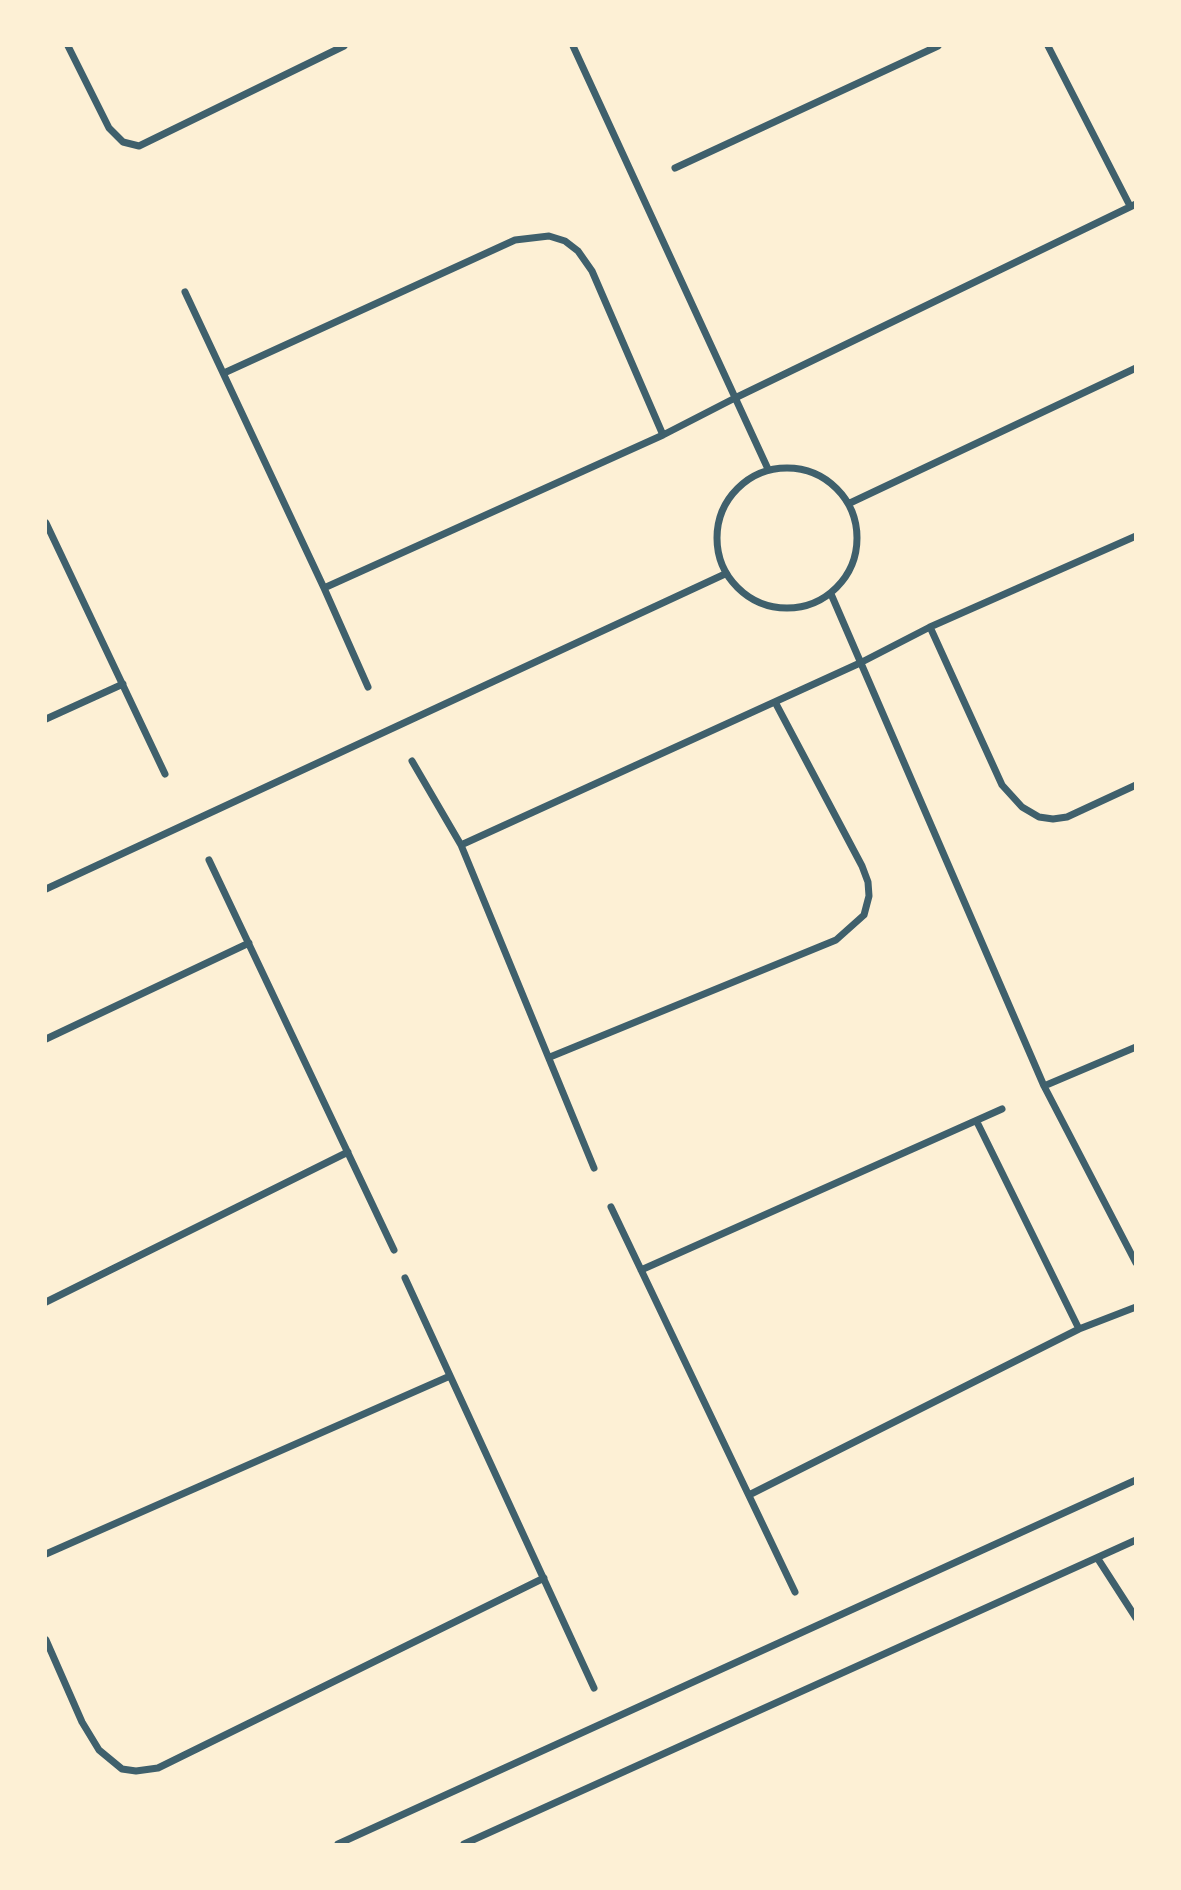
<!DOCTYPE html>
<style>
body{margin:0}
#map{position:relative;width:1181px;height:1890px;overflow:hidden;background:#fdf0d5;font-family:"PT Sans",sans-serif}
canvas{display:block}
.frame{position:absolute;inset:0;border:47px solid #fdf0d5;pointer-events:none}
</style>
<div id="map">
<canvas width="1181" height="1890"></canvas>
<div class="frame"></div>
</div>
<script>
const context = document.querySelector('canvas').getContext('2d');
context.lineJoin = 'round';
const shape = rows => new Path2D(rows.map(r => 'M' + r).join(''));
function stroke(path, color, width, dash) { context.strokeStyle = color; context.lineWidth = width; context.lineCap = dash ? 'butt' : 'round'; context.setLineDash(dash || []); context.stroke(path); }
stroke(shape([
 [68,46,109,128,123,142,139,146,344,46],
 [573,46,768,469],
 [1048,46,1130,206],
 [675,168,938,46],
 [185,292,324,588,368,687],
 [224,373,515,240,549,236,565,241,578,251,592,271,663,435],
 '717 538a70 70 0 1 1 140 0a70 70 0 1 1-140 0Z',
 [850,503,1136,368],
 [46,523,165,774],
 [324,588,663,435,735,398,1136,204],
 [831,594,1044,1086,1136,1263],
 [930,627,1002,785,1022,807,1039,817,1053,819,1067,817,1136,785],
 [46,719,123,684],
 [412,761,461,845,594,1168],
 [461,845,860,663,930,627,1136,536],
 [209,860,394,1250],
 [46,889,725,574],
 [46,1039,249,943],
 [550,1057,836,940,864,915,869,896,868,882,862,866,775,702],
 [1044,1086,1136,1047],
 [977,1122,1079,1329],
 [611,1207,795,1592],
 [641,1270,1002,1109],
 [405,1278,594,1688],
 [46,1302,348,1152],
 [749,1495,1079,1329,1136,1307],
 [46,1554,450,1376],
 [1098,1559,1136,1618],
 [46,1640,82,1722,99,1750,122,1769,136,1771,158,1768,544,1578],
 [338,1844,1136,1480],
 [464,1844,1136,1540]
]), '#3f606c', 7);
</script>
